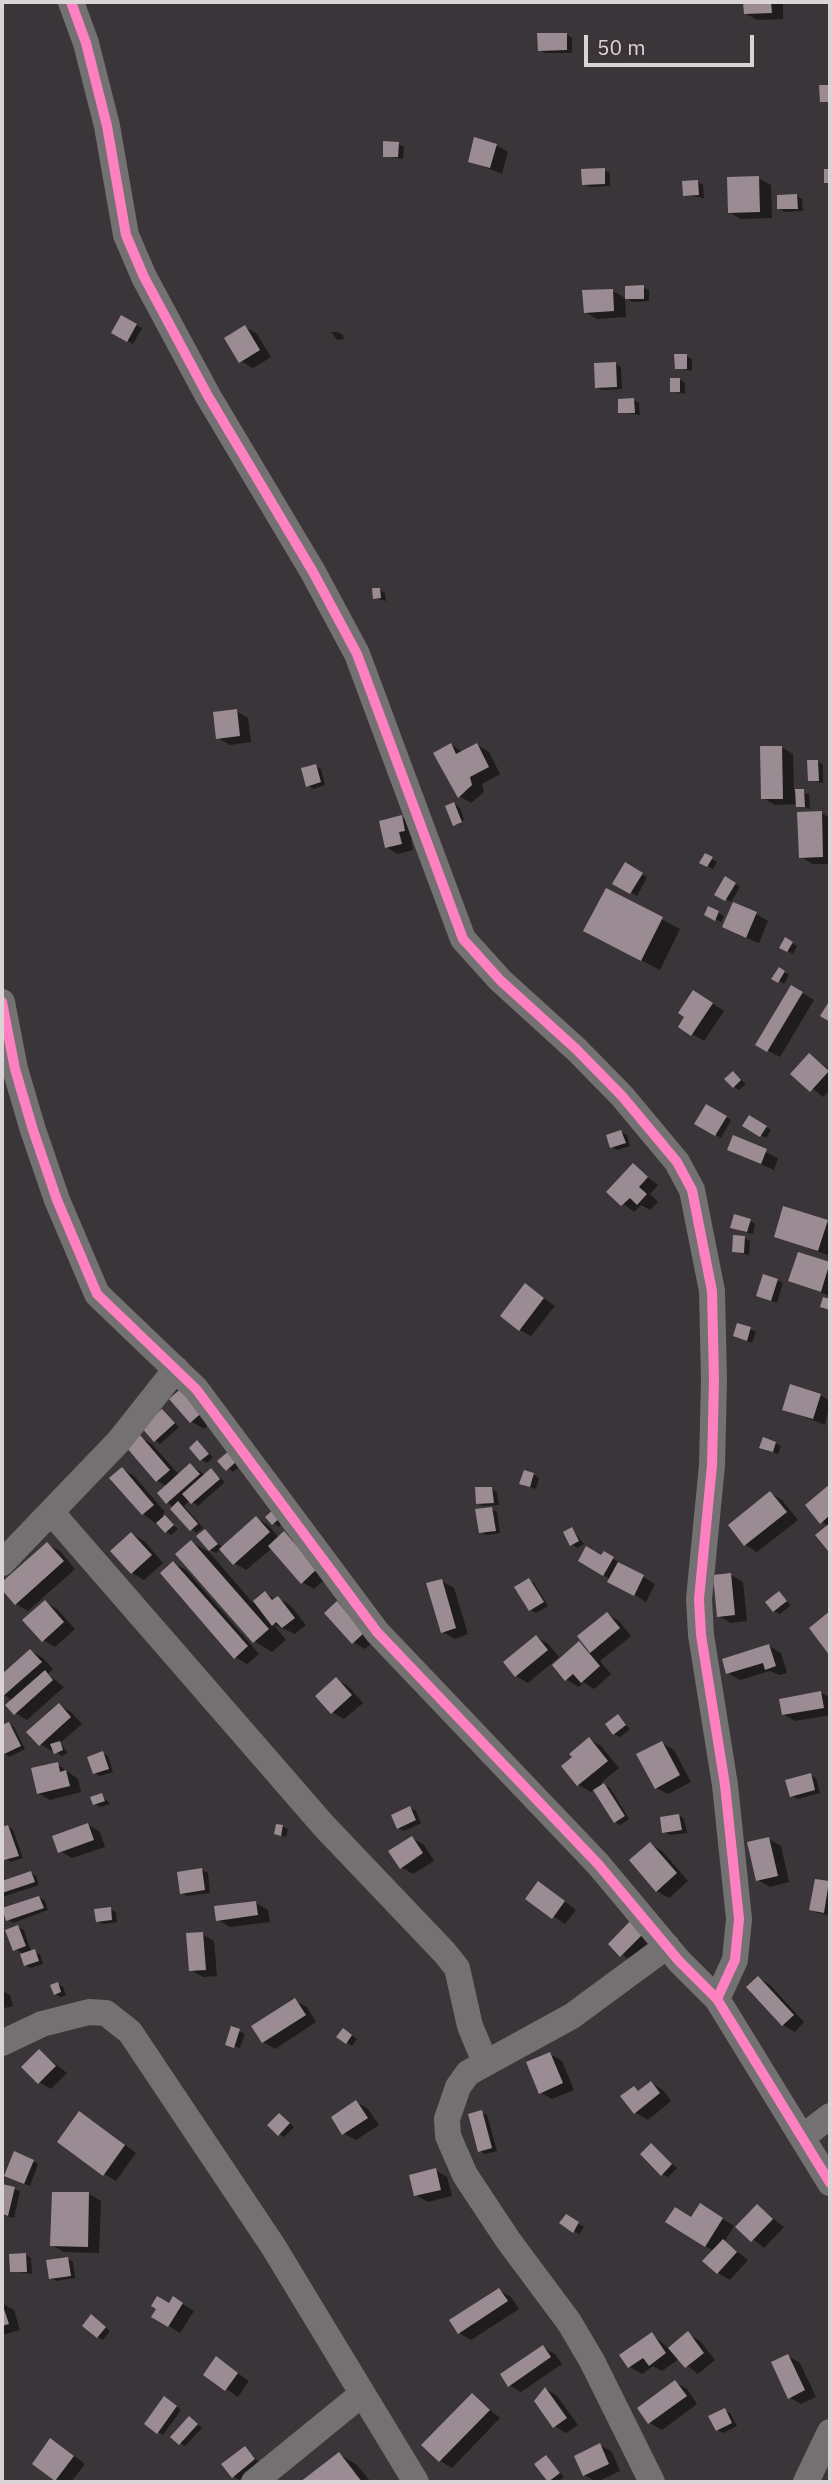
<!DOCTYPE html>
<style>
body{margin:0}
#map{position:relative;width:832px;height:2484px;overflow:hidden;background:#3a3538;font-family:"IBM Plex Sans",sans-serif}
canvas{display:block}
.frame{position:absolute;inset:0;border:4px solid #dad4d7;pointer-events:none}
.scale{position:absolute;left:584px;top:35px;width:170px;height:32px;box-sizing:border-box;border:4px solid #dad4d7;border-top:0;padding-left:9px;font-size:21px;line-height:24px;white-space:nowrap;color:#dad4d7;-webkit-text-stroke:5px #3c3338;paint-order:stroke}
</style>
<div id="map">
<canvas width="832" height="2484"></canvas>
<div class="frame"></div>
<div class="scale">50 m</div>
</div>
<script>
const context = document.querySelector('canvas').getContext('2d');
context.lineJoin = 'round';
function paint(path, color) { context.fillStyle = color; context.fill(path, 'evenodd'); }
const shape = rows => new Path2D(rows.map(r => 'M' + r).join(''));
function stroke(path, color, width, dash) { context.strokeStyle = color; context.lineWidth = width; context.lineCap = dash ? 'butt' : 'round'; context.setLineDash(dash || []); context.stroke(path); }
paint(shape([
 [745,2,783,2,783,19,757,20,745,13],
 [566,34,572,38,572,53,545,53,540,50],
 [398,144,404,147,403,159,385,156],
 [496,145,508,152,502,174,470,161],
 [604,170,610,173,610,186,590,187,584,184],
 [758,178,771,185,772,218,741,219,729,212],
 [698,182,703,185,704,198,684,195],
 [797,196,802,199,803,211,785,212,779,208],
 [643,287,649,290,649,301,632,302,627,298],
 [613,291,625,298,626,317,597,319,585,312],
 [122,317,142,328,133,344,113,332],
 [245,327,257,334,271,357,253,368,241,361],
 [331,332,338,332,343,335,344,339,337,340],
 [686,356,692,359,692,371,677,368],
 [616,364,621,367,622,389,602,390,596,387],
 [679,379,685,383,685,394,672,391],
 [634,400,639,403,640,415,620,412],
 [380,590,385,593,386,601,374,598],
 [236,711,248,718,251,742,230,745,218,738],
 [451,745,463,752,477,745,489,752,500,774,482,784,484,792,471,803,459,796],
 [781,747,793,754,794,791,809,794,810,809,798,804,775,805,763,798],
 [817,761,823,765,823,783,809,780],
 [315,766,321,769,325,785,313,789,308,785],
 [454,804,460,808,464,820,456,825],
 [821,813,830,818,830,864,813,864,801,857],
 [402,817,414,824,417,837,411,839,413,850,398,854,386,847],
 [705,855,717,862,713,869,701,862],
 [626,864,647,877,637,896,615,883],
 [726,879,740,887,731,902,717,894],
 [606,890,680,929,660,970,604,941],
 [709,908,724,916,721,922,706,914],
 [756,914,768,921,759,943,736,934],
 [786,940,797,946,793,954,781,947],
 [779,969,789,975,784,984,774,978],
 [792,987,814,1000,780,1057,757,1045],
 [705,999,724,1011,704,1041,680,1027],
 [809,1055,830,1070,830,1090,823,1097,793,1073],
 [733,1073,746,1084,739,1090,734,1087],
 [707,1106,731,1120,721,1138,697,1123],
 [750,1117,771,1130,766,1138,745,1125],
 [621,1132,627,1135,630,1146,617,1150,612,1147],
 [734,1137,778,1158,774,1170,729,1150],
 [633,1166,658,1185,650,1194,658,1202,650,1210,641,1205,634,1212,608,1192],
 [750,1221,755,1224,753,1234,738,1230],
 [827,1222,830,1224,830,1256,776,1236],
 [744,1238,750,1241,749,1255,734,1251],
 [799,1254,830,1265,830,1296,790,1280],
 [777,1280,783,1283,777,1303,758,1296],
 [526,1286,555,1306,531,1336,520,1330],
 [750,1329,756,1332,752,1343,735,1336],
 [820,1395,830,1401,825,1425,784,1409],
 [172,1399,217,1417,204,1429,192,1422],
 [162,1411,179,1427,160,1444,155,1440],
 [140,1437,152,1444,179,1475,191,1465,205,1475,211,1470,225,1482,198,1506,190,1500,184,1506,203,1528,196,1533,168,1502,167,1486,157,1481],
 [197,1442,213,1457,207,1463,202,1460],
 [775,1443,781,1446,778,1454,767,1450],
 [220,1461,242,1464,233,1472],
 [122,1469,134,1476,165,1512,162,1515,178,1529,171,1535,143,1514,112,1478],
 [533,1474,539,1478,536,1489,527,1486],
 [830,1487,830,1551,818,1535,828,1527,807,1505],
 [492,1489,497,1492,499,1505,483,1506,477,1503],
 [770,1493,782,1500,798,1520,757,1552,745,1545],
 [491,1509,497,1512,500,1533,486,1535,480,1532],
 [267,1517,285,1521,279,1527],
 [256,1518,268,1525,279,1538,284,1534,296,1541,327,1577,314,1589,302,1582,272,1548,246,1570,234,1563,221,1548,216,1553,210,1550,205,1531,223,1548],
 [572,1529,584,1544,577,1548,572,1544],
 [132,1534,144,1541,163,1563,144,1580,132,1573],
 [191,1542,209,1552,253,1603,265,1593,276,1600,278,1598,290,1605,306,1625,295,1634,273,1624,286,1640,272,1652,254,1641],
 [48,1545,60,1551,75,1569,28,1611,16,1604,2,1585],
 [604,1553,655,1584,646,1602,580,1560,602,1558],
 [174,1563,186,1570,259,1654,247,1664,235,1657],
 [731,1575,743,1582,747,1621,731,1623,719,1616],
 [529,1580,534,1583,548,1606,536,1613,530,1610],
 [441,1581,454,1588,468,1634,455,1639,443,1632],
 [779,1593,791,1605,780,1614,774,1611],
 [45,1602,57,1609,75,1629,55,1647,43,1640],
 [338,1603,349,1610,375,1640,365,1649,353,1642],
 [607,1614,619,1621,631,1636,600,1661,611,1674,594,1689,583,1682,579,1687,567,1680,554,1666,579,1643,588,1649],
 [536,1637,548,1644,561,1659,559,1657,528,1683,516,1676],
 [769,1646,781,1653,787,1673,779,1675,770,1671,740,1680,728,1673],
 [31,1651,43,1658,53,1669,48,1674,64,1687,27,1720,15,1713,13,1701,2,1693,2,1676],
 [336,1679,348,1686,363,1703,344,1719,332,1712],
 [821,1693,830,1697,830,1715,795,1721,783,1714],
 [59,1705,71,1712,82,1724,60,1743,68,1753,61,1756,54,1749,52,1751,40,1744],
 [618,1717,630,1729,620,1737,614,1734],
 [9,1724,14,1727,25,1749,9,1757,2,1751,2,1727],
 [589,1739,601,1746,619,1768,601,1783,610,1788,629,1819,620,1825,615,1822,594,1789,591,1792,579,1785,564,1766],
 [662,1743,674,1750,691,1782,668,1794,656,1788],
 [102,1753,108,1756,113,1772,100,1776,95,1773],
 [57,1764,78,1779,81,1792,50,1800,38,1793],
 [810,1775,816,1778,820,1793,797,1799,791,1795],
 [102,1795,110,1804,100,1807,95,1804],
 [410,1808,416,1811,421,1823,404,1831,398,1828],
 [679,1815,684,1819,687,1833,670,1835,664,1832],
 [88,1825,100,1832,105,1847,72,1858,60,1851],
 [8,1826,13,1830,23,1858,11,1862,6,1859,2,1848,2,1829],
 [282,1826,288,1829,286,1837,276,1833],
 [412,1838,424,1845,434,1861,413,1874,401,1867],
 [769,1839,781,1846,789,1882,770,1887,758,1880],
 [650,1844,662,1851,688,1881,669,1898,657,1891,631,1861],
 [202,1870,208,1873,210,1893,187,1896,182,1893],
 [31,1873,36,1876,39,1885,2,1897,2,1883],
 [829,1883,829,1915,817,1913,811,1909],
 [550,1890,576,1910,565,1924,527,1898],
 [39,1897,45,1901,48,1910,13,1923,8,1919],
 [256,1903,268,1910,270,1922,230,1927,218,1920],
 [110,1909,116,1912,117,1922,103,1924,97,1921],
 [647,1925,659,1937,633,1963,610,1944],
 [18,1927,24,1930,31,1952,40,1954,43,1964,31,1968,25,1965,21,1952,14,1949],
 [202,1934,214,1941,217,1976,203,1977,191,1970],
 [758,1978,770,1985,804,2022,795,2032,783,2025],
 [57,1984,63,1987,66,1995,61,1997,55,1994],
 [4,1992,10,1995,13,2006,5,2008,2,2006],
 [295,2001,307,2007,316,2022,275,2049,263,2042],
 [232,2028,245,2034,240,2048,230,2045],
 [348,2033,357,2039,352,2046,338,2036],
 [39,2051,67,2073,51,2089,39,2082],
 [550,2054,562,2061,574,2090,552,2099,540,2092],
 [651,2083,663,2090,671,2101,648,2120,636,2113,623,2097,634,2088,640,2092],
 [356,2102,368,2109,379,2125,356,2140,344,2134],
 [481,2112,487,2115,497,2151,485,2154,480,2151],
 [285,2118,294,2127,284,2137,279,2134],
 [91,2120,136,2153,116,2181,104,2174],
 [651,2145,677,2168,668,2177,662,2174],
 [33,2161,38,2164,30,2186,11,2178],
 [435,2170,447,2177,452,2196,428,2202,416,2195],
 [2,2185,20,2191,14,2218,2,2215],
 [89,2194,101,2201,99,2253,64,2252,52,2245],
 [757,2206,784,2227,764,2248,738,2227],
 [712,2212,734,2226,724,2242,748,2260,730,2280,718,2273,714,2251,705,2246,692,2219],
 [566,2216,584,2227,579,2234,562,2223],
 [26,2255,31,2258,32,2274,12,2271],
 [68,2259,73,2262,75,2278,56,2281,51,2278],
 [499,2290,511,2297,519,2309,471,2340,459,2333],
 [174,2299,194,2311,180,2333,153,2316,158,2309,170,2305],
 [2,2303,14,2310,20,2330,2,2335],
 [97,2320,110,2331,103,2340,98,2337],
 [652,2334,669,2349,688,2334,700,2341,715,2360,698,2374,679,2359,662,2371,653,2366,642,2374,630,2367,622,2356],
 [543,2347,555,2354,562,2364,521,2392,509,2385],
 [788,2356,800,2363,816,2397,801,2404,789,2397],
 [217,2359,249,2381,238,2397,205,2374],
 [675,2382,687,2389,697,2404,662,2430,650,2423],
 [546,2389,557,2396,578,2425,566,2433,554,2426],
 [472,2395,500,2418,452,2468,440,2461],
 [170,2401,181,2410,163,2435,158,2432],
 [724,2410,730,2413,737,2426,723,2433,717,2430],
 [195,2422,202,2428,185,2446,180,2443],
 [600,2445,612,2452,620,2471,597,2482,584,2475],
 [62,2447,85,2464,71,2482,61,2482,34,2463],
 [245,2448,260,2463,239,2480,233,2476],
 [339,2454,357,2465,371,2482,303,2482],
 [547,2457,564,2477,557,2482,549,2481]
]), '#0007');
paint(shape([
 [743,2,771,2,772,13,744,14],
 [537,33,567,33,567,50,538,51],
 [819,85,830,85,830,102,820,102],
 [474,137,497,144,490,168,468,162],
 [383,141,399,142,398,157,383,157],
 [605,168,605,184,582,185,581,169],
 [824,169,830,169,830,183,824,183],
 [759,176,760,212,728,213,727,177],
 [698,180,699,195,683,196,682,181],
 [797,194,798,209,777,209,777,195],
 [644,285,644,299,625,299,625,286],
 [613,289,614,311,584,313,582,290],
 [121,315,137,324,127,342,111,333],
 [245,325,260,350,239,363,224,338],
 [674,354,687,354,687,369,675,369],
 [616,362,617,387,595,388,594,363],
 [670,378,680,378,680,392,670,392],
 [634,398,635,413,618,413,618,399],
 [372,588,380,588,381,598,373,599],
 [237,709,240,736,216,739,213,712],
 [451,743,456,754,477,743,489,767,470,777,472,785,458,798,433,753],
 [760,746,782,746,783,799,761,799],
 [807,760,818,760,819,781,808,781],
 [316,764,321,782,306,787,301,768],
 [795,789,804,789,805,807,796,807],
 [454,802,462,822,453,826,445,806],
 [822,811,823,857,799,858,797,812],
 [402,815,405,831,399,832,402,844,385,848,379,821],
 [705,853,713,857,707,867,699,863],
 [625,862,643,873,630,894,612,884],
 [725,876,736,883,725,901,714,895],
 [606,888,663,917,641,961,583,931],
 [733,902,757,912,746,938,722,927],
 [708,906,719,911,715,921,704,915],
 [785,937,793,942,787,952,779,948],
 [779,967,785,971,778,983,771,979],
 [791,985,803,992,767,1052,755,1045],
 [693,990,713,1003,691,1036,678,1027,684,1017,678,1013],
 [830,1000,830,1022,820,1016],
 [809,1053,829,1071,810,1092,790,1074],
 [733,1071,741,1080,733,1088,724,1079],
 [706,1104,727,1116,715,1136,694,1124],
 [749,1115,767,1126,760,1137,742,1126],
 [621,1130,626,1143,610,1148,606,1135],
 [733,1135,767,1149,761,1164,727,1150],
 [633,1163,648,1177,639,1187,647,1194,637,1205,630,1198,621,1206,606,1192],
 [783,1206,828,1220,818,1251,774,1237],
 [734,1214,751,1219,747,1232,730,1228],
 [733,1235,745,1236,744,1253,732,1252],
 [798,1252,830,1262,821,1292,788,1281],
 [763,1274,778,1279,771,1301,756,1296],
 [525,1283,544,1298,519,1331,500,1316],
 [823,1297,830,1299,830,1310,820,1307],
 [737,1323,751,1327,747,1341,733,1336],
 [790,1384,821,1394,813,1419,782,1410],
 [185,1385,206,1409,190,1423,169,1399],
 [162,1409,175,1423,154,1442,141,1427],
 [140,1435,170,1470,156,1482,126,1447],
 [763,1437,776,1442,773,1452,759,1448],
 [197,1440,209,1454,200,1461,189,1448],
 [230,1450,238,1460,226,1471,217,1461],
 [190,1463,200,1474,166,1504,157,1493],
 [122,1467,154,1505,142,1515,109,1478],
 [211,1468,220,1479,191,1504,182,1494],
 [524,1470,534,1473,530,1487,519,1484],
 [830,1484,830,1515,820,1524,805,1505],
 [475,1487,492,1487,494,1503,476,1504],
 [770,1491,787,1512,744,1546,728,1525],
 [178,1501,198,1524,190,1531,170,1509],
 [492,1507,496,1531,479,1533,475,1509],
 [274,1509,281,1517,272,1525,265,1517],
 [165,1515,174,1525,165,1533,156,1523],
 [256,1516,270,1532,233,1565,219,1549],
 [830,1523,830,1550,829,1552,815,1535],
 [572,1527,579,1541,570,1546,563,1532],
 [205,1529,218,1544,209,1551,196,1536],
 [284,1531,317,1569,301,1584,268,1546],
 [131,1532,152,1555,131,1574,110,1551],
 [191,1540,269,1629,253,1643,175,1554],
 [47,1542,64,1561,15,1605,2,1590,2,1582],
 [586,1546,601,1555,604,1551,614,1557,603,1576,578,1561],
 [173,1561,248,1646,234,1659,160,1573],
 [618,1562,644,1575,634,1596,607,1582],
 [731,1573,735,1615,717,1617,713,1575],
 [529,1578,544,1602,529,1611,514,1587],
 [442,1579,456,1628,441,1633,426,1583],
 [265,1591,272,1600,278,1596,295,1618,282,1628,276,1622,272,1626,253,1601],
 [779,1591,787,1601,773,1612,765,1602],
 [45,1600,64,1622,42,1642,22,1620],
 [337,1601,364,1633,352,1644,324,1613],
 [830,1611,830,1656,809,1628],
 [607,1612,620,1628,590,1653,577,1636],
 [536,1635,548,1650,515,1677,503,1662],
 [579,1641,600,1666,581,1683,573,1674,565,1681,552,1665],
 [769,1644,776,1666,765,1670,763,1663,726,1674,722,1659],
 [30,1649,42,1662,2,1697,2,1674],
 [45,1670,53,1680,14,1715,5,1705],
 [336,1677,352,1695,331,1714,315,1696],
 [821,1691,824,1708,782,1715,779,1699],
 [59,1703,71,1717,39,1746,26,1732],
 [618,1714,626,1725,613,1735,605,1724],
 [9,1722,21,1746,2,1755,2,1725],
 [589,1737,608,1761,577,1786,561,1766,572,1757,569,1754],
 [60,1741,63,1750,54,1754,50,1744],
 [662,1741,680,1775,655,1789,636,1754],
 [103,1751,109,1769,93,1774,87,1757],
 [58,1762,60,1772,66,1770,70,1786,37,1794,31,1768],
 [811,1773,815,1790,790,1797,785,1780],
 [604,1783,625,1816,614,1823,593,1790],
 [102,1793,105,1801,93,1805,90,1797],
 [410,1806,416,1820,397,1829,391,1815],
 [679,1814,682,1830,662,1833,660,1817],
 [88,1823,94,1840,58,1853,52,1836],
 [276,1824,283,1825,281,1836,274,1834],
 [8,1825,19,1856,4,1860,2,1827],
 [412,1836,423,1853,400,1869,388,1851],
 [769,1837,778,1876,756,1881,747,1842],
 [650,1842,677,1873,656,1892,629,1860],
 [202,1868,205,1890,180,1894,177,1872],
 [31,1871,35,1882,2,1893,2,1881],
 [815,1879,829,1881,824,1913,809,1910],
 [538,1881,565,1901,552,1919,525,1899],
 [39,1896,44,1908,6,1921,2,1908],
 [256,1901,258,1915,216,1921,214,1906],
 [111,1907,112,1920,96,1922,94,1909],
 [635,1916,648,1929,620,1957,608,1944],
 [18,1925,26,1946,13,1951,5,1930],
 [203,1932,206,1970,189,1971,186,1933],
 [35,1949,39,1961,24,1966,20,1954],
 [758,1976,794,2015,782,2026,746,1987],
 [58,1982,61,1992,54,1995,50,1985],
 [295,1998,306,2015,262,2043,251,2026],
 [231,2026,240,2029,234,2048,225,2045],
 [343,2028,352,2035,346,2044,336,2037],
 [39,2049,56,2066,38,2084,21,2067],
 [550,2052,563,2083,539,2094,526,2062],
 [651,2081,660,2093,634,2114,620,2096,634,2086,638,2091],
 [356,2100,368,2118,342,2135,331,2117],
 [482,2110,492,2148,478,2152,468,2114],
 [79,2111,125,2145,103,2176,57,2142],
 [279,2113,290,2123,278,2136,267,2125],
 [651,2143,672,2164,661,2176,640,2154],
 [14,2151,34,2160,24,2184,4,2176],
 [436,2168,441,2190,414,2196,409,2175],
 [2,2184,15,2187,8,2216,2,2214],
 [52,2192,89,2192,88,2247,50,2246],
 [700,2203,723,2218,705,2247,665,2222,675,2207,691,2217],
 [757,2204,773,2219,751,2242,735,2227],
 [566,2214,579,2222,573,2233,559,2223],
 [723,2239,737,2252,717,2274,702,2261],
 [26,2253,27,2272,10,2272,9,2254],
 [68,2257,71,2276,49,2279,46,2260],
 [499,2288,508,2301,458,2334,449,2320],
 [157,2296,169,2303,173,2296,183,2303,168,2327,151,2317,156,2309,151,2306],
 [2,2303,9,2324,2,2326],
 [91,2314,106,2327,97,2338,82,2326],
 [688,2331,704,2353,685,2368,668,2348],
 [652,2332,666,2353,649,2366,643,2358,628,2368,619,2355],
 [543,2345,551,2357,508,2387,500,2374],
 [788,2354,805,2390,788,2399,771,2362],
 [216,2356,238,2373,225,2391,203,2375],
 [675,2380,687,2396,648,2424,637,2408],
 [545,2387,567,2418,553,2428,534,2401],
 [472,2393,490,2410,439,2462,421,2445],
 [164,2396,177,2406,157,2434,144,2424],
 [725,2408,732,2423,716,2431,708,2416],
 [189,2416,198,2424,179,2445,170,2437],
 [50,2438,74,2456,55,2481,32,2464],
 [600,2443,609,2464,583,2476,574,2456],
 [245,2446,255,2459,232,2478,221,2464],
 [339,2452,362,2482,300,2482],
 [546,2455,560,2473,548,2482,534,2464]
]), '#9b8c94');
stroke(shape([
 [71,2,86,43,107,126,126,235,144,277,208,396,313,572,357,654,463,939,500,980,576,1049,622,1096,677,1162,692,1190,712,1291,714,1380,712,1465,699,1599,701,1635,725,1785,739,1919,735,1960,717,1999],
 [2,1002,15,1069,33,1130,57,1200,97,1294,196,1389,377,1632,598,1864,679,1961,717,1999,830,2183],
 [52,1513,324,1826,445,1953,457,1968,470,2026,485,2062],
 [2,1563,119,1441,176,1369],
 [2,2043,42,2024,89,2012,106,2013,130,2032,273,2246,416,2482],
 [804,2136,830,2116],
 [254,2482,362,2394],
 [652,2482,592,2361,569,2322,508,2240,465,2175,448,2136,447,2119,458,2087,468,2073,572,2016,667,1946],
 [806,2482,830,2432]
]), '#737172', 26);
stroke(shape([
 [71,2,86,43,107,126,126,235,144,277,208,396,313,572,357,654,463,939,500,980,576,1049,622,1096,677,1162,692,1190,712,1291,714,1380,712,1465,699,1599,701,1635,725,1785,739,1919,735,1960,717,1999],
 [2,1002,15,1069,33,1130,57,1200,97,1294,196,1389,377,1632,598,1864,679,1961,717,1999,830,2183]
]), '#ff80c0', 10);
</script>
